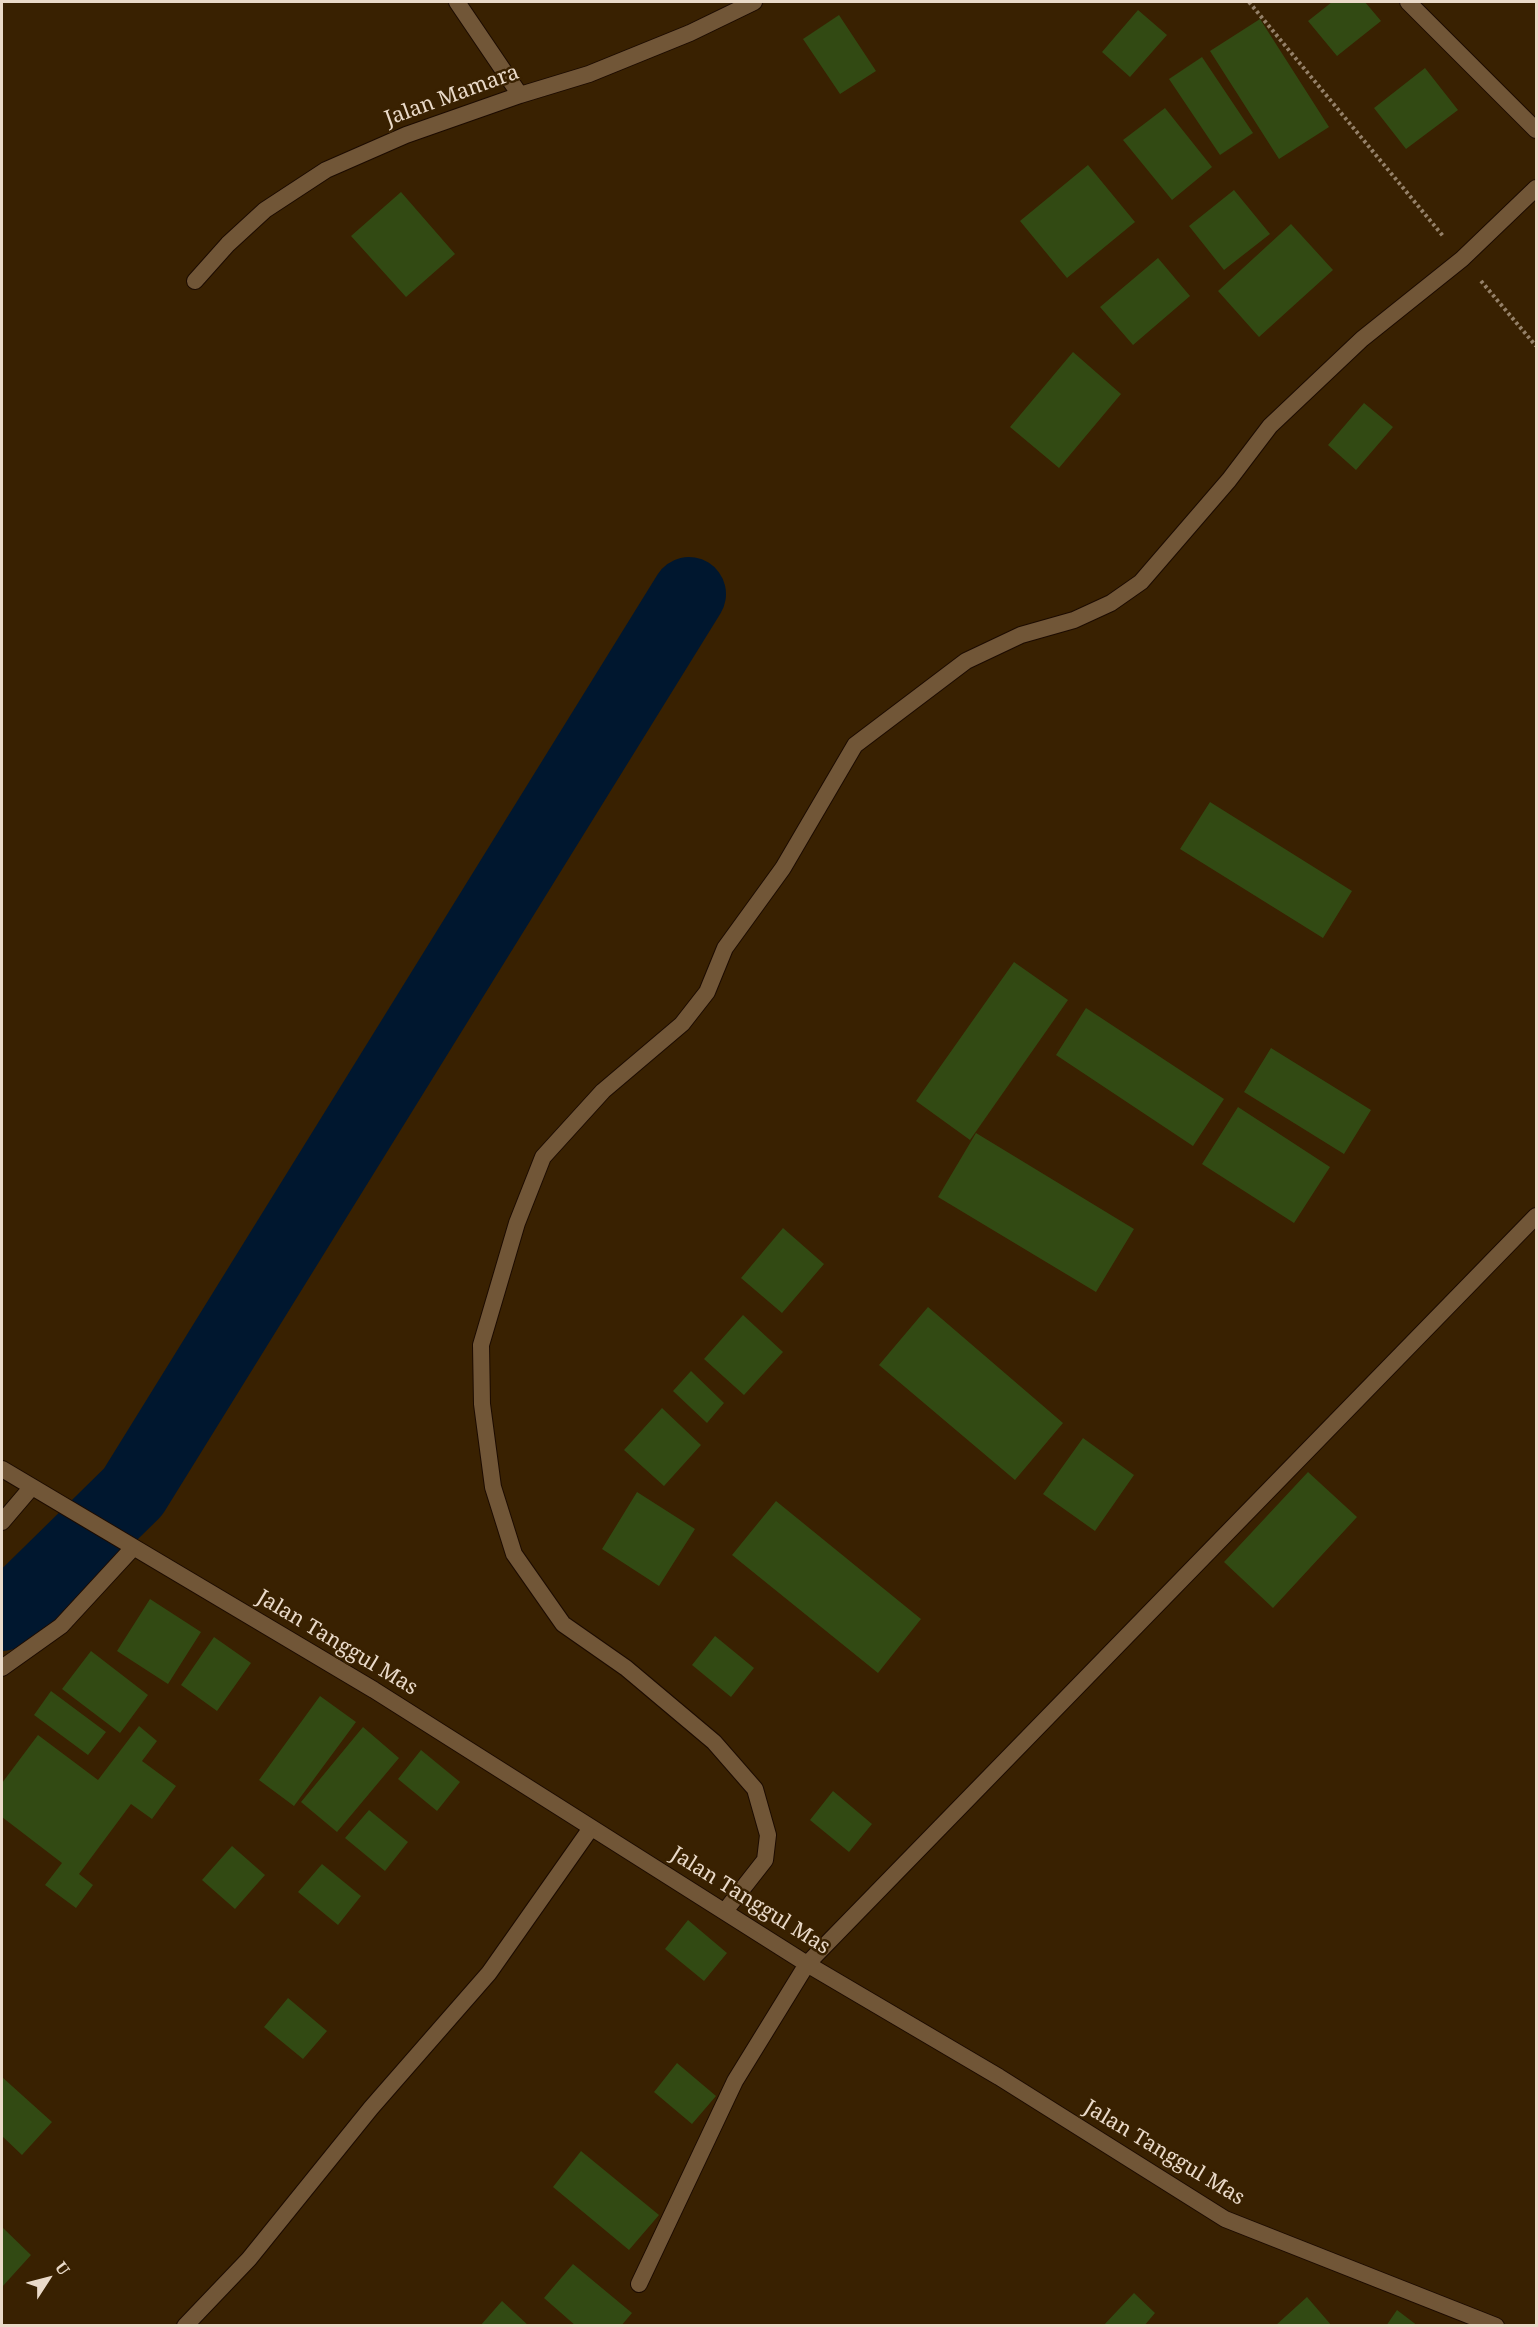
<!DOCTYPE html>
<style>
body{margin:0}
#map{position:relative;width:1538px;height:2327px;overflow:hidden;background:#392101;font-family:"Noto Serif",serif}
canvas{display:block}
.frame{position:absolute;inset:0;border:3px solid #eadac9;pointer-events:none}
.north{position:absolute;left:18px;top:2249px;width:60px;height:60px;-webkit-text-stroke:4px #392101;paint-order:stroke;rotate:54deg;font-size:16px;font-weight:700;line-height:24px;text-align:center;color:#eadac9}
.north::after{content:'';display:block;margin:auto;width:21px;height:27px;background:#eadac9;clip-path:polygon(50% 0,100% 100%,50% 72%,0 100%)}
</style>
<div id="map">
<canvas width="1538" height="2327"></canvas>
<div class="frame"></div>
<div class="north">U</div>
</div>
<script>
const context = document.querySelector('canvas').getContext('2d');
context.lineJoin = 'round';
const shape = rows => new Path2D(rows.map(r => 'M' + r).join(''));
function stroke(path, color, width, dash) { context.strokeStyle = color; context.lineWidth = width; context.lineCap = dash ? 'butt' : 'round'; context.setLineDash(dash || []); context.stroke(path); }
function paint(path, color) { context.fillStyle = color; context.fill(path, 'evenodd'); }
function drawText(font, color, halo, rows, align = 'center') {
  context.font = font + ' "Noto Serif",serif'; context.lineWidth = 5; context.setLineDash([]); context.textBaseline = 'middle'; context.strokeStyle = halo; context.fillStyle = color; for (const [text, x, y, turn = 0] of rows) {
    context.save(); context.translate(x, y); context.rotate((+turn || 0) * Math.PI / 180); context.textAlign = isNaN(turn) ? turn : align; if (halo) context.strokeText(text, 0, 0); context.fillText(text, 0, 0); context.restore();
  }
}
stroke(shape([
 [2,1614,26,1597,133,1492,689,594]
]), '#00172f', 74);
paint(shape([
 [1332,2,1365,2,1381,21,1337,56,1308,21],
 [1138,10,1167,35,1130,77,1102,52],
 [839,15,876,71,840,94,803,39],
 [1260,19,1329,127,1279,159,1210,51],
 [1202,57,1253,133,1220,155,1169,79],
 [1425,68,1458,110,1406,149,1374,108],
 [1165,108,1212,167,1172,200,1123,140],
 [1088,165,1135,222,1067,278,1020,221],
 [1234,190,1270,234,1224,270,1189,226],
 [401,192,455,254,406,297,351,236],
 [1291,224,1333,270,1259,337,1218,291],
 [1158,258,1190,296,1133,345,1100,307],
 [1073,352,1121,394,1059,468,1010,427],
 [1364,403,1393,427,1356,470,1328,445],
 [1210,802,1352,891,1323,938,1180,849],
 [1014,962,1068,1000,970,1140,916,1101],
 [1086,1008,1224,1099,1193,1146,1056,1055],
 [1271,1048,1371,1110,1344,1154,1244,1092],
 [1238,1107,1330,1167,1294,1223,1202,1164],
 [976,1133,1134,1229,1096,1292,938,1197],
 [783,1228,824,1264,782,1313,741,1278],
 [928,1307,1063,1423,1015,1480,879,1365],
 [743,1315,783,1352,744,1395,704,1359],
 [691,1371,724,1403,707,1423,673,1391],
 [662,1408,701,1445,664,1486,624,1450],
 [1083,1438,1134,1475,1095,1531,1043,1494],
 [1308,1472,1357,1517,1273,1608,1224,1562],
 [637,1492,695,1529,659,1586,602,1549],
 [776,1501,921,1619,878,1673,732,1555],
 [150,1599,201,1632,168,1684,117,1651],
 [715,1636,754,1668,731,1697,692,1665],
 [214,1637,251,1663,217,1711,181,1685],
 [91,1651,148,1695,120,1733,62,1689],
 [51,1691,106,1732,88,1755,34,1715],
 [320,1696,356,1722,294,1806,259,1780],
 [139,1726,157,1741,142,1761,176,1786,152,1819,131,1804,79,1874,93,1885,76,1908,45,1885,62,1863,2,1817,2,1783,38,1735,98,1780],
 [363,1727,399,1758,337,1832,301,1802],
 [421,1750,460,1782,437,1811,398,1779],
 [833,1791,872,1824,849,1852,810,1820],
 [369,1810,408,1842,385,1871,345,1838],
 [232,1846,265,1875,235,1909,202,1880],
 [322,1864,361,1896,338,1925,298,1892],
 [688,1920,727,1953,704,1981,665,1949],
 [288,1998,327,2031,303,2059,264,2027],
 [677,2063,716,2096,692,2124,654,2092],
 [2,2077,52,2122,22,2155,2,2136],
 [581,2151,659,2215,629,2250,553,2187],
 [2,2227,31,2255,2,2287],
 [573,2264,632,2313,621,2326,576,2326,544,2298],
 [1134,2293,1155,2313,1144,2326,1103,2326],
 [1307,2297,1332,2326,1275,2326],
 [502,2301,529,2326,480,2326],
 [1397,2310,1418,2326,1386,2326]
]), '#324a13');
const minor = shape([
 [457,2,520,95],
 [195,281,228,244,265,210,326,170,406,135,520,95,589,74,690,33,754,2],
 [2,1469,374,1690,807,1964,999,2077,1225,2219,1496,2326],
 [2,1522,31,1488],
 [2,1668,61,1626,132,1549],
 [725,1911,765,1860,768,1835,755,1789,714,1742,626,1668,563,1624,514,1554,493,1487,482,1404,481,1345,517,1223,543,1157,603,1091,682,1024,707,992,725,948,783,868,855,745,966,661,1021,635,1074,620,1111,603,1141,582,1229,480,1270,426,1362,339,1462,259,1536,188],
 [639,2284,735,2081,807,1964,1536,1216],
 [185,2326,249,2259,371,2108,489,1973,591,1828]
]);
const tertiary = shape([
 [1408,2,1536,130]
]);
stroke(minor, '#1c0b00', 18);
stroke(tertiary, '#1c0b00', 18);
stroke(shape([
 [1249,2,1443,236],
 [1481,281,1536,346]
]), '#958169', 4, [3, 3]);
stroke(minor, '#715637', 16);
stroke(tertiary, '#715637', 16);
drawText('21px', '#eadac9', '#392101', [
 ["Jalan Mamara",452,96,-20],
 ["Jalan Tanggul Mas",337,1643,31],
 ["Jalan Tanggul Mas",750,1901,32],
 ["Jalan Tanggul Mas",1164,2153,31]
]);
</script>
